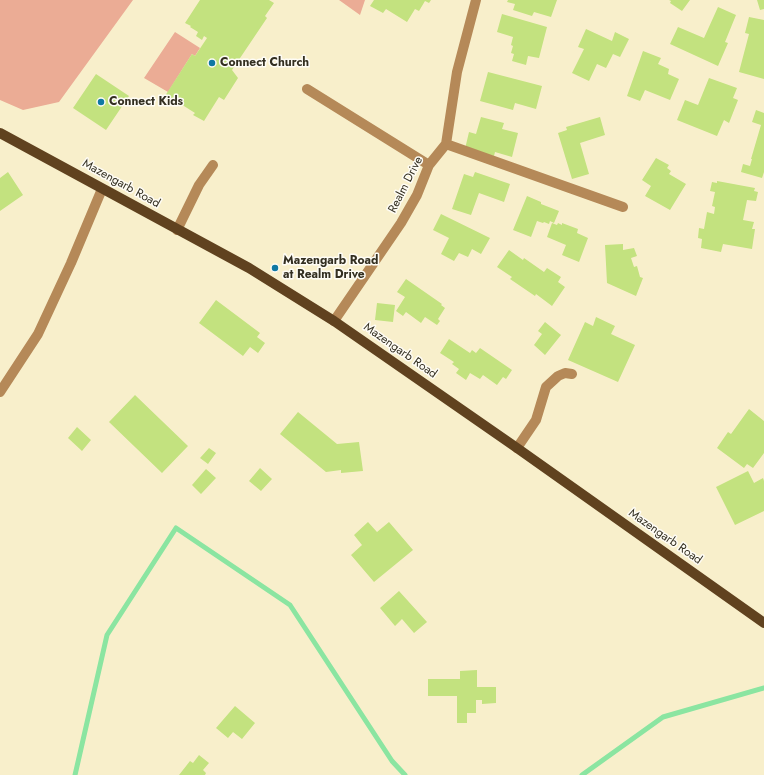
<!DOCTYPE html>
<style>
body{margin:0}
canvas{display:block;background:#f8efcb}
</style>
<canvas width="764" height="775"></canvas>
<script>
const context = document.querySelector('canvas').getContext('2d');
context.lineJoin = 'round';
function paint(path, color) { context.fillStyle = color; context.fill(path, 'evenodd'); }
const shape = rows => new Path2D(rows.map(r => 'M' + r).join(''));
function stroke(path, color, width, dash) { context.strokeStyle = color; context.lineWidth = width; context.lineCap = dash ? 'butt' : 'round'; context.setLineDash(dash || []); context.stroke(path); }
function drawText(font, color, halo, rows, align = 'center') {
  context.font = font + ' Jost,sans-serif'; context.lineWidth = 3; context.setLineDash([]); context.textBaseline = 'middle'; context.strokeStyle = halo; context.fillStyle = color; for (const [text, x, y, turn = 0] of rows) {
    context.save(); context.translate(x, y); context.rotate((+turn || 0) * Math.PI / 180); context.textAlign = isNaN(turn) ? turn : align; if (halo) context.strokeText(text, 0, 0); context.fillText(text, 0, 0); context.restore();
  }
}
paint(shape([
 [0,0,133,0,59,102,23,110,0,100],
 [339,0,365,0,360,15],
 [175,32,200,48,195,56,192,54,168,92,144,78]
]), '#ebac95');
stroke(shape([
 [75,775,107,635,176,528,290,605,392,761,405,775],
 [582,775,663,717,764,688]
]), '#8be5a1', 5);
paint(shape([
 [200,0,269,0,274,3,265,16,267,18,232,70,238,78,224,100,219,97,204,121,193,115,195,113,176,101,175,103,165,96,192,54,195,56,207,38,204,36,202,40,196,36,198,32,190,27,191,26,185,23],
 [374,0,431,0,429,3,425,1,419,11,415,9,407,22,386,9,383,13,370,6],
 [508,0,557,0,551,17,534,12,532,16,513,10,515,4,507,2],
 [669,0,690,0,682,11,670,3,671,1],
 [757,0,764,0,764,9,760,10],
 [718,7,736,15,725,42,728,43,718,66,670,44,678,27,704,38],
 [502,14,547,27,539,58,528,56,526,65,512,61,514,54,511,53,513,46,511,45,513,37,497,32],
 [749,17,764,20,764,79,739,72,749,34,745,33],
 [586,29,612,41,615,32,629,39,620,57,613,54,606,68,597,64,589,81,572,73,584,49,578,47],
 [643,51,661,58,658,64,669,69,668,74,679,79,670,100,645,90,640,101,627,96],
 [488,72,542,86,536,109,515,103,513,110,480,101],
 [96,74,129,96,106,130,73,108],
 [709,78,737,88,733,98,738,100,729,123,724,120,717,136,677,120,685,100,698,105],
 [756,110,764,113,764,172,762,178,741,172,743,164,750,166,752,159,751,159,761,125,752,122],
 [481,117,504,123,502,129,518,133,512,157,495,152,494,156,465,149,469,132,476,134],
 [600,117,605,135,580,143,589,174,572,179,558,133,567,130,566,127],
 [656,158,669,165,667,168,671,171,669,174,686,184,670,210,645,196,651,186,642,180],
 [8,172,23,195,0,211,0,178],
 [475,172,510,184,504,202,479,193,471,215,452,209,464,174,473,177],
 [717,181,755,188,754,191,758,192,756,201,747,200,743,220,754,222,752,229,755,229,752,249,723,244,721,252,701,248,702,239,698,238,699,228,704,229,707,212,714,214,715,207,712,206,715,192,710,191,712,182,717,183],
 [527,196,541,202,541,204,559,211,554,223,550,221,549,224,544,222,543,223,537,221,531,237,513,230],
 [441,214,490,238,481,254,472,249,468,257,459,253,454,261,441,254,449,238,433,230],
 [552,223,557,225,558,223,562,225,562,223,578,229,577,233,588,238,579,262,562,255,566,245,547,237],
 [623,244,623,250,634,248,637,256,631,258,634,267,637,266,640,277,643,278,636,296,607,283,605,245],
 [509,250,523,260,524,258,544,272,547,268,561,277,558,282,565,287,552,306,536,294,535,296,510,279,512,277,497,267],
 [406,279,442,304,441,305,445,308,438,319,440,321,437,325,425,317,421,323,406,312,403,316,396,311,405,297,397,292],
 [216,300,260,333,257,337,265,343,258,353,250,347,243,356,199,323],
 [377,303,395,305,393,322,375,320],
 [596,317,615,326,611,334,635,345,618,382,568,360,585,322,593,326],
 [545,322,561,335,545,355,534,345,542,334,538,331],
 [449,339,470,353,472,350,476,353,480,348,512,370,506,379,503,377,497,385,483,375,480,379,470,373,466,380,456,373,459,369,452,364,454,362,440,353],
 [135,395,188,446,162,473,109,422],
 [749,409,764,421,764,453,753,468,747,464,744,468,717,448,728,432,731,434],
 [298,412,337,444,359,442,363,471,341,473,341,470,326,472,280,434],
 [77,427,91,440,82,451,68,438],
 [209,448,216,453,208,464,200,458],
 [260,468,272,479,261,491,249,481],
 [206,469,216,478,201,494,192,485],
 [748,471,754,483,763,478,764,481,764,511,735,525,716,487],
 [368,522,377,532,389,522,413,550,374,582,351,555,362,545,354,535],
 [399,591,427,622,414,633,402,619,395,626,380,608],
 [477,670,477,687,496,687,496,703,482,704,482,700,476,700,476,713,467,713,467,723,457,723,457,696,428,696,428,679,460,679,460,671],
 [235,706,255,723,242,739,233,732,228,738,216,728],
 [199,755,209,763,203,770,206,773,205,775,179,775,190,761,193,763]
]), '#c3e27f');
stroke(shape([
 [307,89,429,165],
 [446,144,623,207],
 [177,230,199,185,213,165],
 [334,321,401,223,417,195,429,165,446,144,457,72,476,0],
 [0,392,38,334,71,263,102,189],
 [517,448,536,420,546,387,558,376,565,373,572,374]
]), '#b58958', 10);
stroke(shape([
 [0,133,249,268,334,321,517,448,764,623]
]), '#60421f', 10);
for (const [x, y, r, color] of [
 [212,63,4,"#0f78a3"],
 [101,102,4,"#0f78a3"],
 [275,268,4,"#0f78a3"]
]) { const dot = new Path2D(); dot.arc(x, y, r, 0, 2 * Math.PI); context.fillStyle = color; context.fill(dot); stroke(dot, '#fefcf5', 1.5); }
drawText('bold 12px', '#332f21', '#fefcf5', [
 ["Connect Church",220,63],
 ["Connect Kids",109,102],
 ["Mazengarb Road",283,261],
 ["at Realm Drive",283,275]
], 'left');
drawText('12px', '#332f21', '#fefcf5', [
 ["Mazengarb Road",121,184,29],
 ["Realm Drive",406,185,-63],
 ["Mazengarb Road",400,351,35],
 ["Mazengarb Road",665,537,35]
]);
</script>
